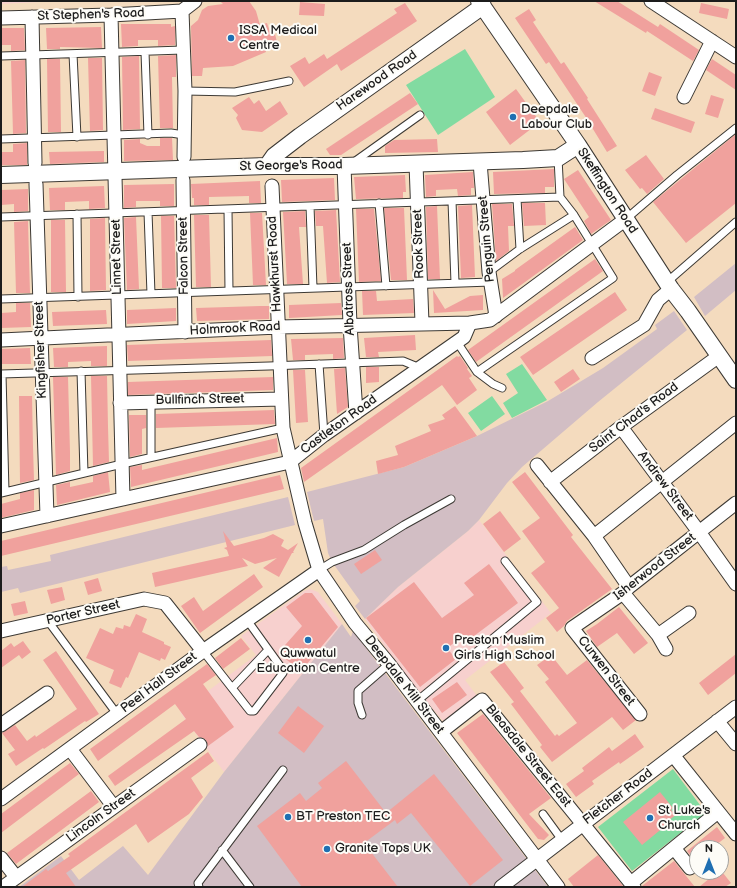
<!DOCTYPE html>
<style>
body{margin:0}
#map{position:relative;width:737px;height:888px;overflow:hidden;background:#f4dbbe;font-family:"Balsamiq Sans",sans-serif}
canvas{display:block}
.frame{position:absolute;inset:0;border:2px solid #1c1c1c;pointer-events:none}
.north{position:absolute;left:689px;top:840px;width:40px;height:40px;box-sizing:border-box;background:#fdfcf7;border:1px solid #a3a29f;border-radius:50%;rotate:0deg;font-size:11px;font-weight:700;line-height:16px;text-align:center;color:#1c1c1c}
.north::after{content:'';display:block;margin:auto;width:14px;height:18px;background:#1f6fb2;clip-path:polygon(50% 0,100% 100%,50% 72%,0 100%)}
</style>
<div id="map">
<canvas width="737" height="888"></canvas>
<div class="frame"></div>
<div class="north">N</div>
</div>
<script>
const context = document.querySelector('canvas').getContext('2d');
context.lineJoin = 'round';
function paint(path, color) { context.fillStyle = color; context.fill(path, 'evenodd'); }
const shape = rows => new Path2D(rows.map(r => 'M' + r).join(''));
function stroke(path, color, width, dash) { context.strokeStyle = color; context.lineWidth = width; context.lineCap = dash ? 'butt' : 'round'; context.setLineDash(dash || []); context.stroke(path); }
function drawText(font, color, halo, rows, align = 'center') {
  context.font = font + ' "Balsamiq Sans",sans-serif'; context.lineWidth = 4; context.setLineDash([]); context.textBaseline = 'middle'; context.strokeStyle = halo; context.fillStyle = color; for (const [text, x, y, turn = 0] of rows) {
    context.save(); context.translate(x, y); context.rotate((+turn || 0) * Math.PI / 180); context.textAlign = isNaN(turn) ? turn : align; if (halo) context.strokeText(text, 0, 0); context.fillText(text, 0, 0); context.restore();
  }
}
paint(shape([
 [1,1,59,1,1,4],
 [479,520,551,613,465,680,477,696,444,722,417,691,365,619,398,587,468,531],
 [310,589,318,592,342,624,224,772,180,712,256,655,241,636,304,591]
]), '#f7d0ce');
paint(shape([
 [736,263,736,290,705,316,694,297],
 [674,311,687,330,598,402,522,467,507,483,479,520,468,531,398,587,365,619,355,606,360,601,332,562,328,553,323,519,314,521,307,492,404,467,477,436,548,401,603,368,657,329,655,325],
 [288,497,295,525,20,593,18,588,1,592,1,567,7,566,8,570,51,561,50,555],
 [342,624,351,637,353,631,548,887,19,887,61,856,79,880,123,846,148,875,224,772]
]), '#d2bec4');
paint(shape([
 [465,49,495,97,438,135,406,85],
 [522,364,547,400,512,418,503,403,518,393,506,374],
 [492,396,505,414,481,431,468,413],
 [673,769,706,813,632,871,598,827]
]), '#82dba1');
paint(shape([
 [220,1,249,1,256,11,260,25,267,23,271,35,275,34,277,42,265,47,266,52,233,66,203,68,202,76,192,76,191,26,198,20,202,10,208,6,223,4],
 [594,1,617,1,658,27,660,24,699,50,693,61,647,31,646,33],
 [300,2,325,4,324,16,299,15],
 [405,3,417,21,341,71,337,64,304,87,290,66,305,57,309,64,324,54,327,59,397,13,394,9],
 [701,3,729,9,727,19,699,13],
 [529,9,536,20,533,22,561,64,564,62,588,98,587,99,617,146,607,152,585,116,549,62,546,64,515,18],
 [121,24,171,24,171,27,175,26,175,45,158,46,158,40,138,40,138,46,122,47],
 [101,27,102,48,60,47,60,49,47,49,46,28],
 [1,28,24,28,25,50,11,51,11,45,1,45],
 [176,55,176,77,172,77,173,128,160,128,158,56],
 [139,56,140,129,123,130,122,57],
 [88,58,102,58,103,130,90,131],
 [47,59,60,59,61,132,48,132],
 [712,59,736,75,736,90,706,70],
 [25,60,26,133,13,134,11,61],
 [649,72,662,77,655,96,642,91],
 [516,89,540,122,510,145,486,112],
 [410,93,418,104,341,155,330,155,326,149],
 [711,95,724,99,718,118,705,114],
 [249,97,254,104,259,100,266,111,280,101,288,114,262,132,242,130,236,118,238,115,232,108],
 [655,108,695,122,691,133,651,119],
 [736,134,736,203,686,243,653,202],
 [160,138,173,138,172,138,173,160,124,161,124,140,140,139,140,143,147,146,160,146],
 [437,139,438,152,385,153,385,146,394,140],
 [27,143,27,165,1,165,1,152,13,152,13,144],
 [104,151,104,162,50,164,49,152],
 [646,155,664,179,647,194,642,188,640,189,625,170],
 [554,169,554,187,545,187,545,193,494,194,493,172],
 [578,170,611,220,591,234,584,221,589,217,564,179],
 [473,172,474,188,471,188,471,195,458,196,457,189,436,190,436,196,426,197,425,175],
 [405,175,406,192,403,192,403,198,356,199,354,177],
 [334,178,335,200,282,202,281,180],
 [260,181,261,203,249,203,249,196,209,197,209,205,194,205,194,198,192,198,191,184],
 [174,184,174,206,160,206,160,201,136,201,136,207,124,208,124,185],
 [104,186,105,208,89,209,89,201,65,202,65,210,50,210,49,188],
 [28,189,28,211,14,212,14,204,1,205,1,190],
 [522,203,545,203,546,225,524,226],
 [492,204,512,204,514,226,508,226,509,251,496,261],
 [472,205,475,277,461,278,458,206],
 [437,206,440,279,428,279,426,207],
 [384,208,404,208,407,280,391,280],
 [356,209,374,209,381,281,359,282],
 [336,210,340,282,327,283,323,226,316,226,315,211],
 [305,211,306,227,299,227,303,284,287,284,283,212],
 [250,213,262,213,266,285,253,285],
 [194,215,209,215,211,287,196,287],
 [161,216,174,216,176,288,162,288],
 [136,217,139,289,127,290,124,218],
 [105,218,106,290,90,291,90,219],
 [51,220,65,220,66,292,51,292],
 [28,221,30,293,16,293,14,222],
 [575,227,583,240,503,298,502,279,515,271,515,270],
 [595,259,603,271,476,362,468,350],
 [433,290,445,309,470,296,483,295,483,310,434,313],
 [362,291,376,291,377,301,413,299,414,313,363,315],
 [615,292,627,310,533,375,520,357],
 [16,303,30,303,31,327,1,328,1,313,16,312],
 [341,303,342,315,289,318,289,305],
 [260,306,269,306,269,319,197,321,196,308],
 [176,308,176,321,127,324,127,310],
 [106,310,107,324,53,326,52,312],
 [415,335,416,350,378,352,379,357,366,357,364,338],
 [343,338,344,358,333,359,333,354,305,355,305,360,293,360,291,339],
 [271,340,272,356,128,361,127,345],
 [107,346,107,366,91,366,91,361,68,362,68,367,54,367,53,348],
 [30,348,31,364,1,364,1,349],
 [457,356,458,357,460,356,468,368,467,369,472,376,469,378,477,390,457,405,442,385,304,482,301,468],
 [366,367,379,367,379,382,366,383],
 [345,368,348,407,337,414,334,369],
 [573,369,580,379,561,392,554,382],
 [293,370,305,370,308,422,296,423],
 [91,376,107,376,108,427,109,462,93,466],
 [53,377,68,377,70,452,70,471,56,475],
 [273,377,273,390,128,395,128,382],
 [19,396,32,396,33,447,34,480,20,483],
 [455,406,477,436,404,467,378,474,376,461,398,455,395,446,431,431,428,425,445,419,442,415],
 [274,410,275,424,156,428,156,414],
 [129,415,146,415,146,428,142,429,142,454,130,457],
 [277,438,278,452,131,487,130,467,142,465,142,470],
 [108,472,110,492,57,505,56,485,70,482,70,487,93,482,93,476],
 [525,472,573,535,571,537,612,589,567,621,564,626,557,632,546,618,559,608,531,573,545,562,522,531,540,518,512,482],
 [280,475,284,489,1,556,1,541],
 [34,490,34,510,1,518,1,504,20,499,20,493],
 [500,511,521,539,504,552,483,524],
 [223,531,234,546,264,538,273,534,284,540,281,546,288,550,298,543,293,552,294,553,292,553,279,577,263,568,277,558,255,564,242,558,248,566,155,587,152,573,229,556,227,550,224,548,227,547],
 [375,550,382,560,361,574,354,564],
 [489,564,518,603,466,642,462,637,447,648,456,659,420,687,366,618,414,582,442,618,474,595,464,583],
 [254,574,263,587,200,633,181,606,194,597,203,611],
 [98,578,102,591,88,595,84,582],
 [62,587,65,600,51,604,47,590],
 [305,593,312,593,338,627,301,671,278,653,302,626,286,607],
 [25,601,28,613,14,616,11,604],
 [619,607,648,643,634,654,617,633,597,647,586,631,597,624],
 [136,614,147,619,142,632,164,642,164,644,171,647,165,660,161,658,160,661,139,652,128,678,126,677,121,688,109,683,114,670,86,658,100,628,113,634,116,627,123,629,124,625,130,627],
 [241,638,250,649,223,669,215,658],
 [23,641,31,652,22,659,19,655,1,668,1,651,11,643,14,647],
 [56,651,99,714,86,722,85,721,44,749,43,748,16,766,8,754,15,750,2,733,15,725,27,741,35,735,36,737,77,709,43,660],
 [736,654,736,673,708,695,699,683],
 [551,655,567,675,587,660,636,720,623,730,612,717,552,762,540,747,542,745,511,704,514,702,490,672,504,662,524,688,520,691,555,736,557,734,559,736,577,723,545,682,549,679,537,665],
 [207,664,216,675,203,684,234,727,208,746,206,740,203,738,199,737,194,731,115,786,108,776,186,719,175,704,98,761,90,749],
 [457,682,467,695,442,713,432,699],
 [298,706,324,726,304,753,278,733],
 [483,714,551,798,529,814,549,835,544,840,538,839,457,733],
 [635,734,644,747,620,764,619,762,592,781,594,784,576,797,566,784,584,771,582,768,609,747,612,751],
 [208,752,214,761,191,778,203,797,189,814,148,843,136,824,66,873,76,887,22,887,46,869,48,871,70,856,68,854],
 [346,761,386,813,434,774,503,860,470,886,411,813,397,824,395,820,364,843,398,887,302,887,257,826,300,793,306,801,322,788,318,783],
 [70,763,79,774,1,833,1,814],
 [91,791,99,802,16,864,7,853],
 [660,792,673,808,671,810,676,815,669,820,670,822,642,845,623,822],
 [717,827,725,838,712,848,697,848,697,859,695,861,687,851],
 [598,855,624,887,574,887,568,879],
 [674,861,695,887,642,887,642,886],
 [723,873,731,883,725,887,699,887,715,874,717,877]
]), '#f0a19d');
const service = shape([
 [145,52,148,135],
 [73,54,77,137],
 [1,56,183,50],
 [185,91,235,92,289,81],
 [1,139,171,133,184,135],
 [354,162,420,115],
 [517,199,520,249],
 [452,201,455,283],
 [379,203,386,286],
 [310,206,313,288],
 [228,209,229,291],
 [148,212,151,294],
 [77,214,78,297],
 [1,217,560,197],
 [626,219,677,175,736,128],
 [489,272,520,249,574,215],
 [667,282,736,222],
 [1,299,491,282],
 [457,342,477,372,613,278,574,215,560,197,558,158],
 [319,364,324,435],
 [81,371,84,473],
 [477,372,493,384,502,388],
 [1,374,269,366,403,361,420,368],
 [2,374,5,492],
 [151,402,151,457],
 [1,493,122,464,283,428],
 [319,570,332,562,364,550,404,525,451,499],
 [48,621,117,714],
 [203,651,250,711,254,711,283,673,283,670,247,620],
 [232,688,268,650],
 [417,701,537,602,505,561],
 [362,715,358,703,358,691,389,664],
 [543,814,562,840],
 [222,850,250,887],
 [199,887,198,883,283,770]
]);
const minor = shape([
 [651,1,736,57],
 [182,11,185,91,184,157],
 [182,11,195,1],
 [111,15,123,499],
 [32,17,35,163],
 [1,18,111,15,182,11],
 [684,97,712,41],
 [480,162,489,272,496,316],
 [416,164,422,323],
 [344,166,350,325,356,413],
 [183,180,185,332],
 [36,184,47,516],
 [272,186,283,428,305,523,319,570,355,623,389,664,558,887],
 [1,340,278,327,470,323],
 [592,358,644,325,658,300,671,289],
 [120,403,281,399],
 [621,427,699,532,736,584],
 [537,465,594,536,629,587],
 [550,482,621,427,719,356],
 [1,526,290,462,324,435,464,337,470,323,490,320,626,219],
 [594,536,736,423],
 [623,593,658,635,689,613],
 [1,631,144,599,165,603,203,651],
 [658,635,666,649],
 [640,714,572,628,623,593,629,587,736,503],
 [717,721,736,744],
 [1,725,47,693],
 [441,732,482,700,634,887],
 [70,749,114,807],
 [673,755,736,834],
 [1,799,203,651,319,570],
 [674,848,690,868],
 [1,858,16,877],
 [631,883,713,816],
 [3,887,200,745],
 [501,887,736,707]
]);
const tertiary = shape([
 [479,1,578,145,671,289,688,311,736,380],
 [267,166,274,156,300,136,483,6],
 [1,175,267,166,344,166,523,160,558,158,578,145]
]);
stroke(service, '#3c3934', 9);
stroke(minor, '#3c3934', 15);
stroke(tertiary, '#3c3934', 18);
stroke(service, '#fff', 7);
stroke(minor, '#fff', 13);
stroke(tertiary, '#fff', 16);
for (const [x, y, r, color] of [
 [231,38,4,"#1f6fb2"],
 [513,117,4,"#1f6fb2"],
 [308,640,4,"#1f6fb2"],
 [446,648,4,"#1f6fb2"],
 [288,817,4,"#1f6fb2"],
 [650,818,4,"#1f6fb2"],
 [327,849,4,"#1f6fb2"]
]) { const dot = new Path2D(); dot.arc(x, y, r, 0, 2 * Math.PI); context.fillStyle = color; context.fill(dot); stroke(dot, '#fdfcf7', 1.5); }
drawText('13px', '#1c1c1c', '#fdfcf7', [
 ["St Stephen's Road",91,15,-2],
 ["Harewood Road",377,81,-35],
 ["St George's Road",291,166,-1],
 ["Skeffington Road",607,191,57],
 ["Penguin Street",487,239,-95],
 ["Rook Street",419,244,-92],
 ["Falcon Street",184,256,-91],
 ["Linnet Street",117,257,-91],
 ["Hawkhurst Road",275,264,-93],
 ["Albatross Street",349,289,-92],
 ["Holmrook Road",235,329,-3],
 ["Kingfisher Street",41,350,-92],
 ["Bullfinch Street",200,400,-1],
 ["Saint Chad's Road",634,418,-37],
 ["Castleton Road",339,425,-36],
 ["Andrew Street",665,486,53],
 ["Isherwood Street",655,567,-38],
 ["Porter Street",83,613,-13],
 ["Curwen Street",606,671,52],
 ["Peel Hall Street",159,683,-37],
 ["Deepdale Mill Street",404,685,52],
 ["Bleasdale Street East",528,756,51],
 ["Fletcher Road",618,797,-37],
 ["Lincoln Street",101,816,-36]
]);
drawText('13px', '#1c1c1c', '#fdfcf7', [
 ["ISSA Medical",239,31],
 ["Centre",239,46],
 ["Deepdale",521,110],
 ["Labour Club",521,125],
 ["Preston Muslim",454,641],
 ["Girls High School",454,656],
 ["Quwwatul",308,654,"center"],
 ["Education Centre",308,669,"center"],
 ["St Luke's",658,811],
 ["Church",658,826],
 ["BT Preston TEC",296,817],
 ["Granite Tops UK",335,849]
], 'left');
</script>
